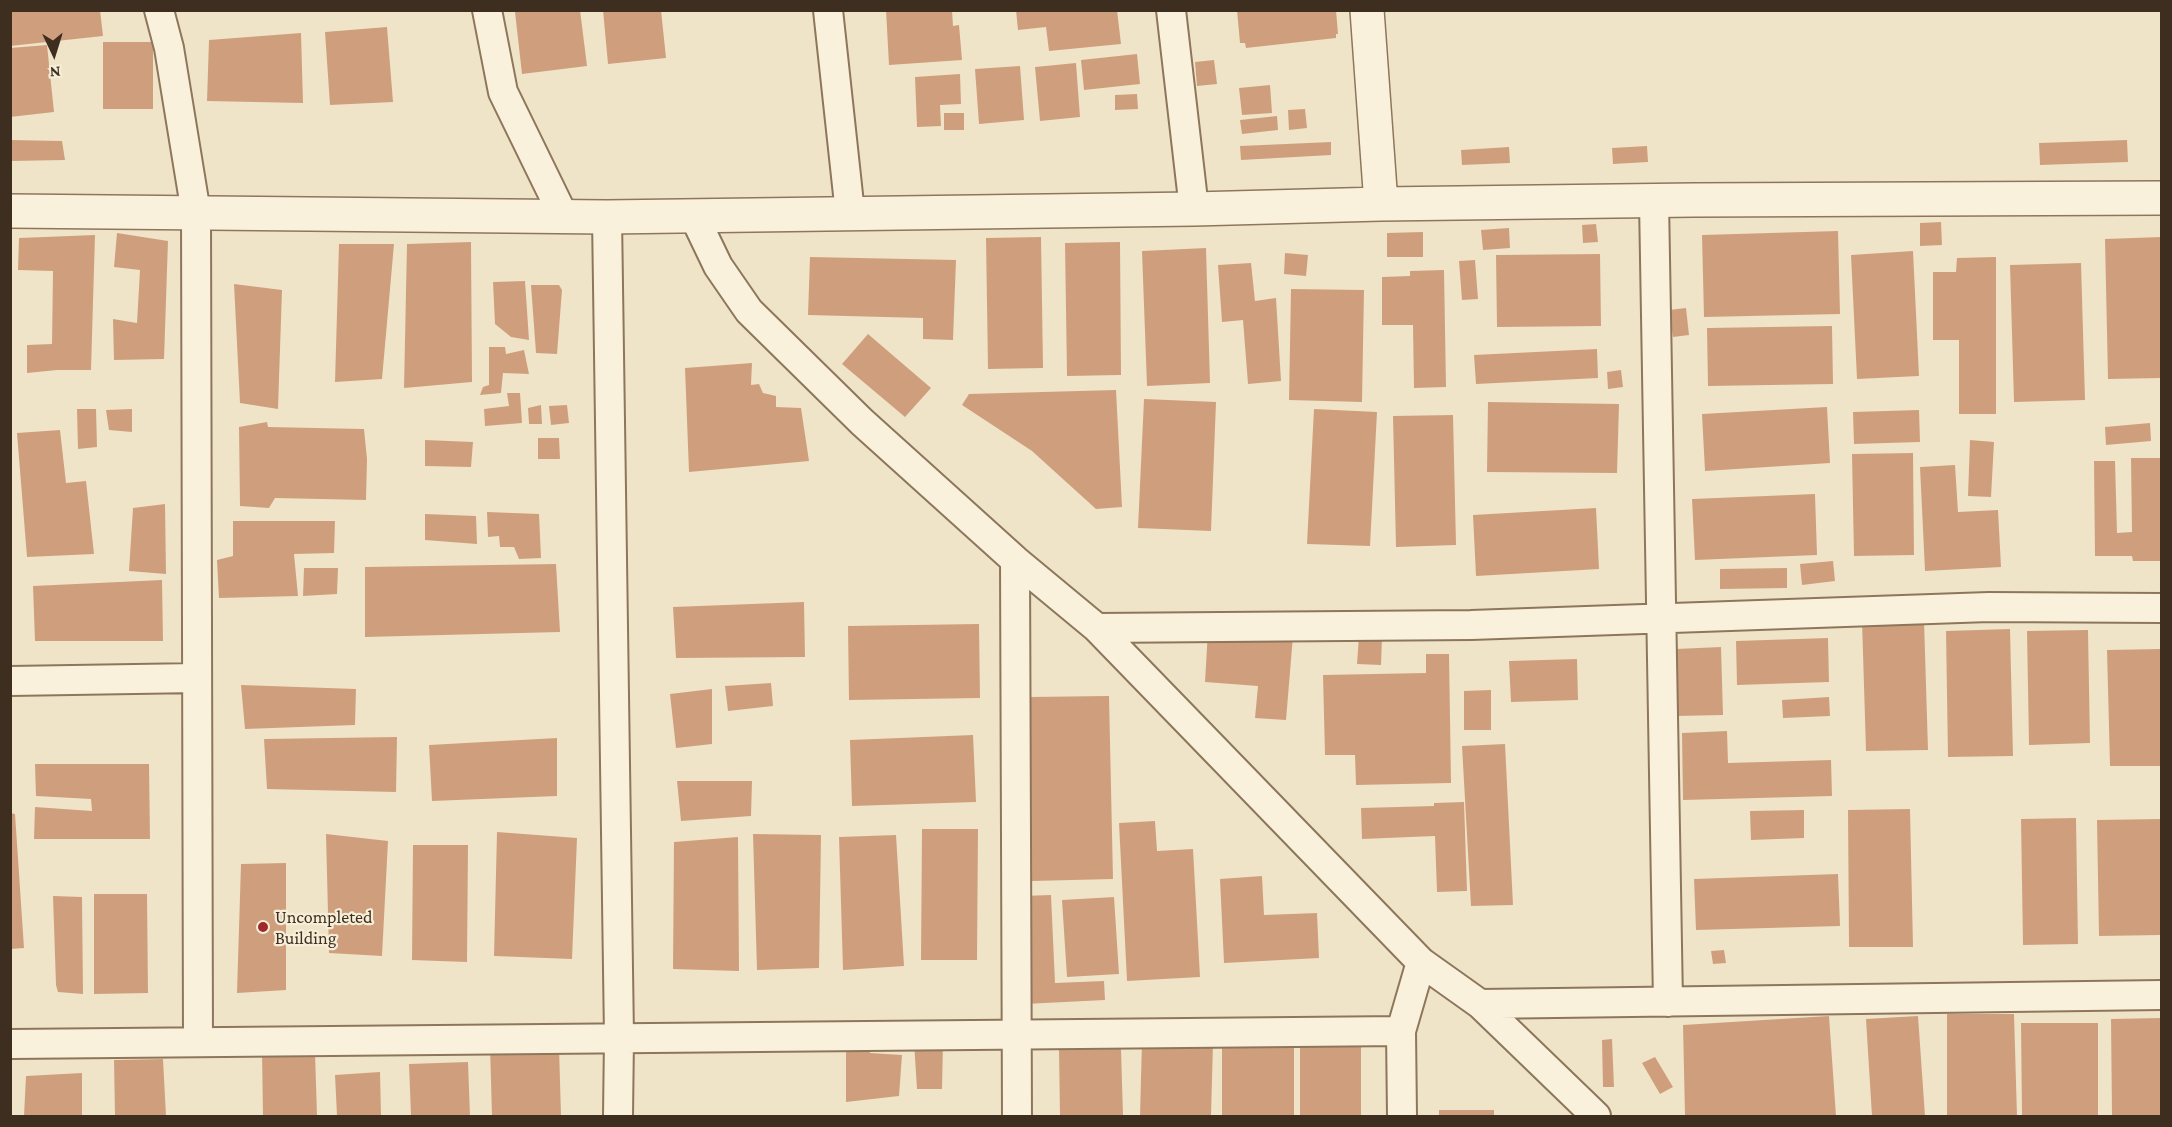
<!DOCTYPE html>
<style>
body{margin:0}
#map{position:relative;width:2172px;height:1127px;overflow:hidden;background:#f0e4c8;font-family:"Crimson Pro",serif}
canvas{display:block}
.frame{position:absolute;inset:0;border:12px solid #3d2e20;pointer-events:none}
.north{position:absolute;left:24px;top:24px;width:60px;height:60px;-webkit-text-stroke:4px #f7eed8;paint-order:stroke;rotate:176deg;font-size:16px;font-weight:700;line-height:24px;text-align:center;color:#3d2e20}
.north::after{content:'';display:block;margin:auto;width:21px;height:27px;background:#3d2e20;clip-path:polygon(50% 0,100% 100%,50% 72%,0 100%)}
</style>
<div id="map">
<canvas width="2172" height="1127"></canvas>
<div class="frame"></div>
<div class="north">N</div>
</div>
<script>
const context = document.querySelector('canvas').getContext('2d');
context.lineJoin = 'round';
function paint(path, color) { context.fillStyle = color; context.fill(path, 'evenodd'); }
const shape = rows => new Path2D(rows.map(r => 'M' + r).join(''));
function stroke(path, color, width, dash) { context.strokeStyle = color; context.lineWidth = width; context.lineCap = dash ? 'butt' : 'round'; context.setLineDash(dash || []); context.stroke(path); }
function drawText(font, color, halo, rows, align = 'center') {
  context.font = font + ' "Crimson Pro",serif'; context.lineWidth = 4.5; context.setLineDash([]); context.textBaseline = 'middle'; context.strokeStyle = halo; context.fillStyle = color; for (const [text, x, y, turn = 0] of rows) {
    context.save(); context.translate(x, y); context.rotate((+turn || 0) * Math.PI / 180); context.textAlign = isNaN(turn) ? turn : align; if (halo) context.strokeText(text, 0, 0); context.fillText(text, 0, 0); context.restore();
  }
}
paint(shape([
 [10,10,100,10,103,36,10,46],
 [524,10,580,10,587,66,522,74,515,12],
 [603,10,661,10,666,58,608,64],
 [886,10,952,10,953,26,959,25,962,60,889,65],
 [1016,10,1117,10,1121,44,1049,51,1046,27,1018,30],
 [1237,10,1336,10,1338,34,1336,34,1336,38,1246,48,1245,43,1240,43],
 [387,27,393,102,330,105,325,32],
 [301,33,303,103,207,101,209,40],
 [103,42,153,42,153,109,103,109],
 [47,45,54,112,10,117,10,48],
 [1137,54,1140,84,1084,90,1081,60],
 [1214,60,1217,84,1197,86,1195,62],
 [1076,63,1080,117,1040,121,1035,67],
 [1020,66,1024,120,979,124,975,69],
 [960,74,961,104,940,105,941,126,917,127,915,77],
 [1270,85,1272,113,1242,115,1239,88],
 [1137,94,1138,109,1115,110,1115,95],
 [1305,109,1307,128,1289,130,1288,110],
 [944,113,964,113,964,130,944,130],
 [1277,116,1278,130,1242,134,1240,120],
 [10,140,62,141,65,160,10,161],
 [2127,140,2128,162,2040,165,2039,143],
 [1331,142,1331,155,1241,160,1240,146],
 [1647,146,1648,162,1613,164,1612,148],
 [1509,147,1510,163,1462,165,1461,150],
 [1941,222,1942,245,1920,246,1920,223],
 [1596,224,1598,242,1583,243,1582,225],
 [1509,228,1510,248,1483,250,1481,230],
 [1838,231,1840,314,1704,317,1702,235],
 [1423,232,1423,257,1387,257,1387,233],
 [117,233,168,241,164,359,114,360,113,319,137,323,140,270,114,267],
 [95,235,91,370,57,370,27,373,27,345,52,344,53,271,18,270,19,238],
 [1041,237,1043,368,988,369,986,238],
 [2162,237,2162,378,2108,379,2105,239],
 [471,242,472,382,404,388,407,244],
 [1120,242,1121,375,1067,376,1065,243],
 [339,244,394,244,382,379,335,382],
 [1206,248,1210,383,1147,386,1142,251],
 [1913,251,1919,376,1857,379,1851,255],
 [1285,253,1308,255,1306,276,1284,274],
 [1600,254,1601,326,1497,327,1496,255],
 [810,257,956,260,953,340,923,339,923,318,808,315],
 [1996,257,1996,414,1959,414,1959,340,1933,340,1933,272,1956,272,1957,258],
 [1475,260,1478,299,1462,300,1459,261],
 [1251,263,1255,301,1276,298,1281,381,1248,384,1243,320,1222,322,1218,265],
 [2081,263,2085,400,2014,402,2010,265],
 [1444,270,1446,387,1414,388,1413,325,1382,325,1382,277,1410,276,1410,271],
 [525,281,529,340,511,337,495,324,493,282],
 [234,284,282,290,278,409,240,403],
 [531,285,559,285,562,290,557,354,536,353],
 [1291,289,1364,290,1362,402,1289,400],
 [1686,308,1689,335,1673,337,1669,310],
 [1832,326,1833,384,1708,386,1707,328],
 [868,334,931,388,905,417,842,364],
 [489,347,505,347,506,354,524,350,529,374,503,373,501,393,480,395,483,387,489,385],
 [1597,349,1598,378,1476,384,1474,355],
 [752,363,751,385,759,384,763,393,776,396,776,407,801,408,809,461,689,472,685,368],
 [1621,370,1623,387,1608,389,1607,372],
 [1116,390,1122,507,1096,509,1032,451,962,405,969,394],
 [507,393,520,393,522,423,485,426,484,409,509,406],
 [1144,399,1216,402,1211,531,1138,528],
 [1488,402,1619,404,1617,473,1487,472],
 [541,405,542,424,529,424,528,408],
 [567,405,569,423,551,425,549,406],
 [1827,407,1830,463,1705,471,1702,414],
 [77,409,96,409,97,447,78,449],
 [132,409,132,432,109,430,106,410],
 [1314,409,1377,412,1370,546,1307,544],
 [1919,410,1920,442,1854,444,1853,412],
 [1453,415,1456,545,1396,547,1393,416],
 [267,422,268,427,364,429,367,459,366,500,275,498,269,508,240,506,239,427],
 [2150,423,2151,441,2106,445,2105,427],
 [60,430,66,483,86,481,94,554,27,557,17,433],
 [538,438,559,438,560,459,538,459],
 [425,440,473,442,471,467,425,466],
 [1970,440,1994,442,1991,497,1968,496],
 [1913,453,1914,555,1854,556,1852,454],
 [2131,458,2162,458,2162,561,2133,561,2132,556,2095,556,2094,461,2115,461,2117,533,2132,532],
 [1955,465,1958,512,1998,510,2001,567,1925,571,1920,467],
 [1815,494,1817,555,1695,560,1692,499],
 [165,504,166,574,129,571,133,508],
 [1596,508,1599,569,1476,576,1473,515],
 [487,512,539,514,541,558,519,559,514,547,500,547,499,536,488,537],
 [425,514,476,516,477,544,425,540],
 [233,521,335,521,334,553,294,554,298,596,219,598,217,560,233,556],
 [1833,561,1835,581,1802,585,1800,564],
 [556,564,560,632,365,637,365,567],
 [304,568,338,568,337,594,303,596],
 [1787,568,1787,588,1720,589,1720,569],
 [162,580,163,641,35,641,33,586],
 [804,602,805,657,676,658,673,607],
 [1924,620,1928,750,1866,751,1862,621],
 [979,624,980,698,849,700,848,626],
 [2010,629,2013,756,1948,757,1946,631],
 [1208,630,1293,636,1286,720,1255,718,1258,686,1205,682],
 [2088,630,2090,743,2029,745,2027,631],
 [1359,636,1382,637,1381,665,1357,664],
 [1828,638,1829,682,1737,685,1736,641],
 [1721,647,1723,715,1677,716,1676,649],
 [2161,649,2162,766,2110,766,2107,650],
 [1426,654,1449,654,1451,783,1356,785,1355,755,1325,755,1323,675,1426,673],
 [1577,659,1578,700,1511,702,1509,661],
 [771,683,773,706,728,711,725,686],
 [241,685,356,689,355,725,245,729],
 [712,689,712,744,676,748,670,694],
 [1491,690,1491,730,1464,730,1464,691],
 [1109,696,1113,879,1032,881,1029,697],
 [1829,697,1830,716,1783,718,1782,700],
 [1727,731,1728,763,1831,760,1832,796,1683,800,1682,733],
 [973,735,976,802,852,806,850,740],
 [397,737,396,792,267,789,264,739],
 [557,738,557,796,432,801,429,745],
 [1505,744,1513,905,1471,906,1462,746],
 [35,764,149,764,150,839,34,839,35,807,92,811,91,799,36,796],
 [677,781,752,781,751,816,681,821],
 [1464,802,1467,891,1437,892,1435,836,1362,839,1361,808,1434,806,1434,803],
 [1910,809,1913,947,1849,947,1848,810],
 [1804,810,1804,838,1751,840,1750,811],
 [10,813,15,814,24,948,10,949],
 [2076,818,2078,944,2023,945,2021,819],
 [2162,819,2162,935,2099,936,2097,820],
 [1155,821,1157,851,1193,849,1200,977,1127,981,1119,823],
 [922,829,978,829,977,960,921,960],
 [497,832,577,838,572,959,494,956],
 [326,834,388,841,382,956,329,953],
 [753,834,821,835,819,968,757,970],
 [896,835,904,966,843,970,839,837],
 [738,837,739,971,673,969,674,842],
 [413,845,468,845,467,962,412,960],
 [286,863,286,990,237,993,241,864],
 [1838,874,1840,926,1696,930,1694,879],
 [1262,876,1264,915,1317,913,1319,958,1224,963,1220,879],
 [94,894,147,894,148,993,94,994],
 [1051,895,1055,983,1104,981,1105,1000,1025,1004,1022,896],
 [53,896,82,897,83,994,58,992,56,985],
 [1114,897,1119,974,1067,977,1062,900],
 [1724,950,1726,963,1713,964,1711,951],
 [1947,1014,2014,1014,2017,1116,1947,1116],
 [1829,1016,1836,1116,1685,1116,1683,1025],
 [1918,1016,1925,1116,1872,1116,1866,1019],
 [2162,1018,2162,1116,2112,1116,2111,1019],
 [2021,1023,2098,1023,2098,1116,2022,1116],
 [1612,1039,1614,1087,1603,1087,1602,1040],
 [1142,1041,1213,1043,1211,1116,1140,1116],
 [914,1042,943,1042,942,1089,917,1089],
 [1222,1042,1294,1043,1294,1116,1222,1116],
 [869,1044,870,1053,902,1055,899,1096,846,1102,846,1047],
 [490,1046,559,1047,561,1116,492,1116],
 [1300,1046,1361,1046,1361,1116,1300,1116],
 [1121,1049,1123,1116,1060,1116,1059,1050],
 [262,1052,315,1052,317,1116,263,1116],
 [1655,1057,1673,1087,1660,1094,1642,1063],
 [163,1059,166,1116,115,1116,114,1060],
 [468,1062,470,1116,411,1116,409,1064],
 [380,1072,381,1116,337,1116,335,1075],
 [82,1073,82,1116,24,1116,26,1076],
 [1439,1110,1494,1110,1494,1116,1439,1116]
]), '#cf9f7d');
const minor = shape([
 [159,10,169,48,196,213,198,1042],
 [487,10,503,92,564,217],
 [828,10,850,213],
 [1171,10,1194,209],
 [1654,201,1668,1002],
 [694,216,718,266,749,311,862,422,1015,560,1097,628,1421,962,1480,1004,1596,1116],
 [607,217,619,1037,618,1116],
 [1015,560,1017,1116],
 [1097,628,1471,625,1989,607,2162,608],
 [10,681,197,678],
 [1480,1004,2162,995],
 [1401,1031,1402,1116],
 [10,1044,1401,1031,1421,962]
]);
const tertiary = shape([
 [1367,10,1381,204],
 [10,211,607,217,1194,209,1381,204,1694,200,2162,198]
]);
stroke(minor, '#8d765c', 32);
stroke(tertiary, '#8d765c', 36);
stroke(minor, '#faf1dc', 28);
stroke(tertiary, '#faf1dc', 33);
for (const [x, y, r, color] of [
 [263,927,6,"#9e2a2b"]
]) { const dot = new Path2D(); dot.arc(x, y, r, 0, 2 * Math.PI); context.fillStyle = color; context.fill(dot); stroke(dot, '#f7eed8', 2); }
drawText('18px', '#3d2e20', '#f7eed8', [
 ["Uncompleted",275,917],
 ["Building",275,938]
], 'left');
</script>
